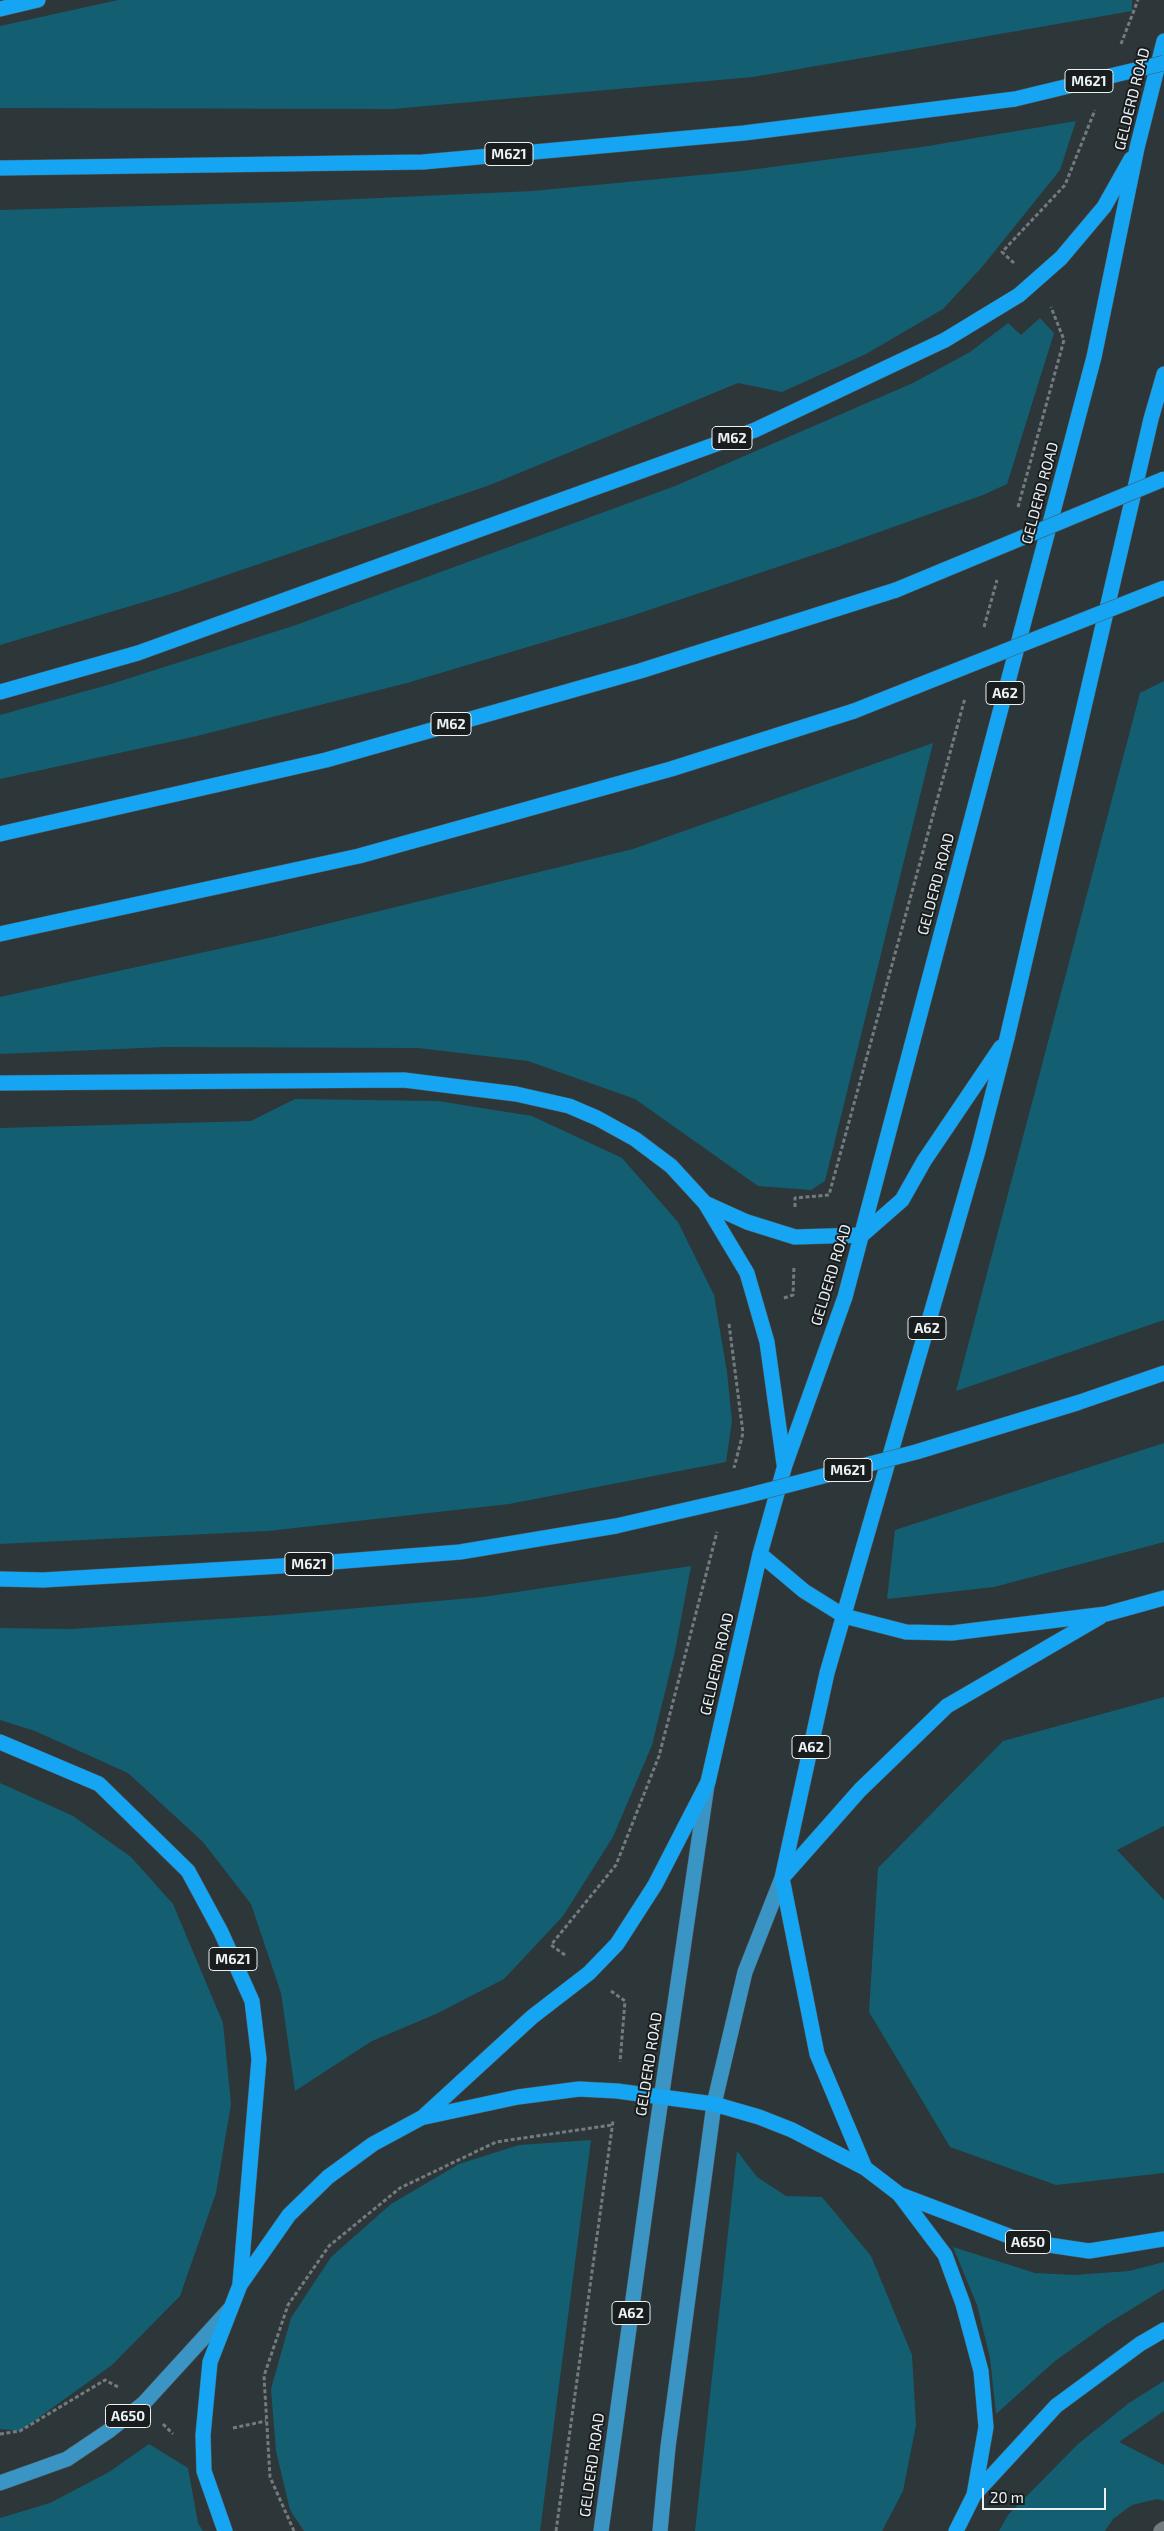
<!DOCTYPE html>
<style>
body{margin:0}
#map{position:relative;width:1164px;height:2531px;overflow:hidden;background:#2d3639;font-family:"Exo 2",sans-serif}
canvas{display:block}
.scale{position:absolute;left:982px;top:2488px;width:124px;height:22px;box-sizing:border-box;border:2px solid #ecf2f4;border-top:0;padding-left:6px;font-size:15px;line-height:18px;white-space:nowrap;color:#ecf2f4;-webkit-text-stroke:4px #191d1e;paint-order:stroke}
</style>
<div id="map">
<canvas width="1164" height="2531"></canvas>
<div class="scale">20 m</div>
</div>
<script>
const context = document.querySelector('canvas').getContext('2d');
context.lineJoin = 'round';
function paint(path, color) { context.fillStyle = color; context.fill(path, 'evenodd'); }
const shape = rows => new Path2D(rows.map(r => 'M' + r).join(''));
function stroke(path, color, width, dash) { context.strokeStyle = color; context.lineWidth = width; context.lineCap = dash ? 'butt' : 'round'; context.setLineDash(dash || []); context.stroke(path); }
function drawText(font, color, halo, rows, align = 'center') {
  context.font = font + ' "Exo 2",sans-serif'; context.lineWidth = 4; context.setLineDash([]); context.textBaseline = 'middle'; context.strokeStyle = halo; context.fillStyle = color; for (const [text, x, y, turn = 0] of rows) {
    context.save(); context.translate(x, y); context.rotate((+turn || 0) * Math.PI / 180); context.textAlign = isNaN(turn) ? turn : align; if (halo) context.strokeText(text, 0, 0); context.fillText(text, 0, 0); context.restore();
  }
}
paint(shape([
 [118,0,1132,0,1132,11,753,77,392,109,0,108,0,26],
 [1076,121,1060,170,982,267,943,309,866,354,782,392,738,383,490,485,174,593,0,645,0,210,290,202,533,191,742,171,922,147],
 [1040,318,1054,333,1007,484,983,495,840,546,625,618,407,683,197,736,0,779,0,715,111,684,296,625,675,486,913,383,970,352,1008,323,1021,335],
 [1164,681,1164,1320,956,1391,1140,693],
 [933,743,825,1181,811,1190,758,1186,635,1099,528,1061,418,1048,165,1047,0,1054,0,997,273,937,633,849],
 [295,1099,438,1101,532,1116,622,1158,678,1222,714,1295,727,1372,732,1421,726,1462,509,1504,268,1531,0,1544,0,1128,251,1121],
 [1164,1443,1164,1542,994,1587,887,1599,895,1530],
 [691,1566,675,1651,652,1745,613,1837,563,1916,504,1979,436,2014,372,2041,295,2091,281,1993,251,1904,203,1842,128,1773,35,1731,0,1720,0,1628,71,1629,278,1615,483,1597],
 [1164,1697,1164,1826,1117,1850,1164,1900,1164,2173,1056,2185,950,2147,869,2012,878,1868,1003,1741],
 [0,1783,73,1816,131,1857,173,1904,223,2023,231,2104,216,2193,180,2296,112,2365,20,2431,0,2429],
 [591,2140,540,2531,304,2531,290,2510,276,2451,271,2389,291,2318,331,2257,391,2204,459,2164,519,2145],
 [737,2151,757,2177,786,2196,822,2197,871,2256,912,2355,916,2425,903,2491,882,2531,695,2531],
 [953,2247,1035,2273,1074,2275,1129,2271,1164,2262,1164,2289,1107,2324,1055,2361,996,2414,990,2358,977,2305],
 [1164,2381,1164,2411,1119,2442,1164,2465,1164,2501,1157,2499,1132,2505,1113,2519,1105,2531,999,2531,1008,2515,1078,2444,1129,2403],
 [149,2444,188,2468,198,2523,203,2531,0,2531,0,2518,50,2503,109,2472]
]), '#135f71');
const street = shape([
 [1161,2531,1164,2529]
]);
const primary = shape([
 [0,2483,67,2459,110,2430,144,2403,229,2310],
 [601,2531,654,2147,707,1785],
 [660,2531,668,2447,714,2104,745,1972,782,1878]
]);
const highway = shape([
 [0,9,38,0],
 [0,168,423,162,744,133,1015,99],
 [0,692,138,653,755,430,945,340,1019,295,1061,258,1104,207,1131,159],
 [0,834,326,760,640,671,896,590],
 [0,934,359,856,671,769,854,711],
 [0,1083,404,1080,516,1094,569,1106,597,1118,635,1139,671,1166,705,1203,747,1273,767,1342,784,1464],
 [705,1203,747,1222,795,1237,862,1235,902,1200,924,1161,1001,1047],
 [1077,1403,1164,1373],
 [760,1554,804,1591,844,1616,906,1632,952,1633,1106,1614,1164,1598],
 [0,1579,43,1580,281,1566,460,1552,616,1526],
 [0,1742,99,1784,188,1871,221,1932,252,2001,259,2059,240,2283],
 [783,1877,860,1790,947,1706,1100,1617],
 [425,2117,518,2097,579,2089,617,2091,714,2104,759,2117,792,2130,865,2168,899,2194,945,2255,963,2304,981,2371,986,2427,974,2495],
 [865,2168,817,2054,782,1878,827,1673,978,1151,1007,1038,1151,419,1164,374],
 [901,2195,1022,2241,1089,2251,1164,2239],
 [225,2531,204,2471,203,2435,210,2362,240,2285,289,2215,328,2177,373,2144,423,2117,532,2017,589,1973,617,1944,655,1885,708,1782,760,1554,785,1465,845,1297,1094,357,1137,148,1164,41],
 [956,2531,974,2495,1056,2406,1140,2344,1164,2330]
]);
stroke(street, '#4d5557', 16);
stroke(primary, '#4d5557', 16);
stroke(highway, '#4d5557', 16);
stroke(shape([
 [1121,44,1138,0],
 [1014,263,1002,252,1065,185,1095,110],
 [1018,507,1064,340,1051,307],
 [984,627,997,580],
 [795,1207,795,1198,829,1195,965,698],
 [784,1298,793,1295,794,1266],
 [729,1324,743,1433,734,1468],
 [565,1955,551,1945,616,1865,659,1756,717,1532],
 [611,1991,625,2001,620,2062],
 [163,2424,173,2434],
 [233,2428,266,2421],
 [0,2434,20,2431,105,2380,118,2387],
 [294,2531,270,2477,264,2376,288,2305,329,2246,400,2188,496,2142,612,2125],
 [556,2531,613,2121]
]), '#747b7e', 3, [4, 2.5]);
stroke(street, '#727c7f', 15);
stroke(primary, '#3a95c4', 15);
stroke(highway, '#15a5f2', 15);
const highwayBridge = shape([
 [1015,99,1164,63],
 [896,590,1164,479],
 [854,711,1164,588],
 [616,1526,742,1497,916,1452,1077,1403]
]);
stroke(highwayBridge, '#4d5557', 16, []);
stroke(highwayBridge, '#15a5f2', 15);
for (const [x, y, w] of [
 [1089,81,48],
 [509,154,48],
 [732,438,40],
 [1005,693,38],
 [451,724,40],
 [927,1328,38],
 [848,1470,48],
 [309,1564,48],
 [811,1747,38],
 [233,1959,48],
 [1028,2242,45],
 [631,2313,38],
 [128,2416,45]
]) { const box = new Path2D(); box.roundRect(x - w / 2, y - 11.5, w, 23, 4); context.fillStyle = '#191d1e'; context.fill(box); stroke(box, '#ecf2f4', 1); }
drawText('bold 14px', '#ecf2f4', null, [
 ["M621",1089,81],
 ["M621",509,154],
 ["M62",732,438],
 ["A62",1005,693],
 ["M62",451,724],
 ["A62",927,1328],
 ["M621",848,1470],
 ["M621",309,1564],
 ["A62",811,1747],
 ["M621",233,1959],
 ["A650",1028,2242],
 ["A62",631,2313],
 ["A650",128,2416]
]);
drawText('15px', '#ecf2f4', '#191d1e', [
 ["GELDERD ROAD",1132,99,-76],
 ["GELDERD ROAD",1040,493,-75],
 ["GELDERD ROAD",936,884,-75],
 ["GELDERD ROAD",831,1275,-73],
 ["GELDERD ROAD",717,1664,-77],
 ["GELDERD ROAD",649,2064,-81],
 ["GELDERD ROAD",592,2465,-82]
]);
</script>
